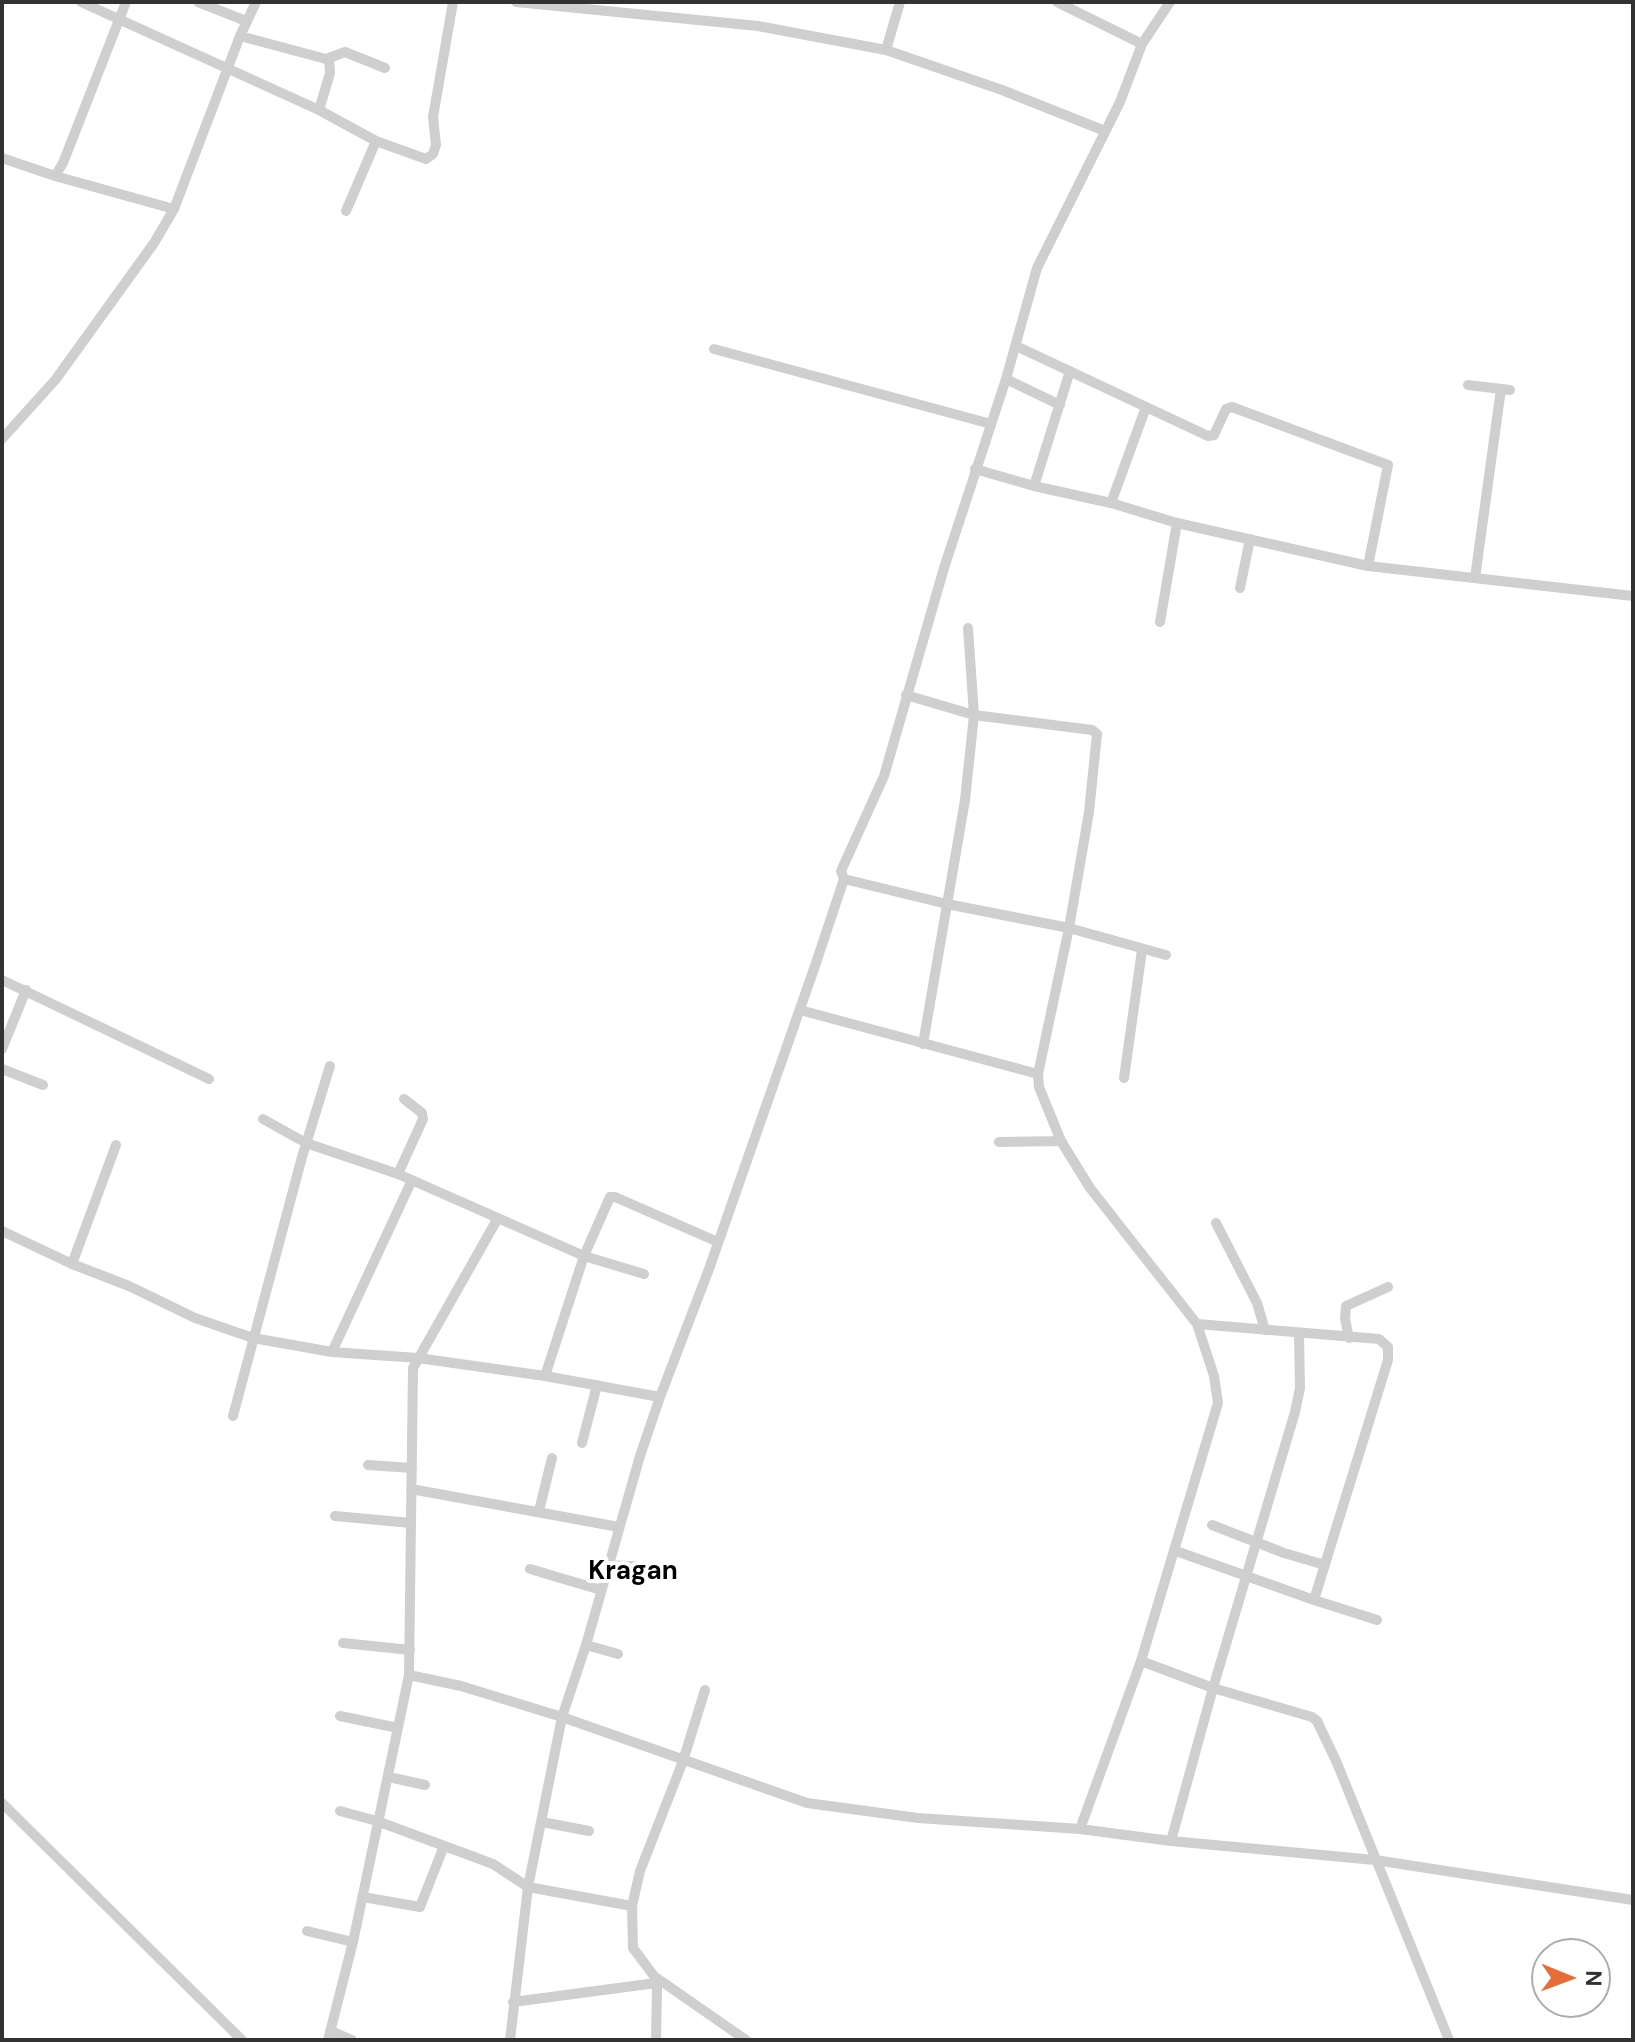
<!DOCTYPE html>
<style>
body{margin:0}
#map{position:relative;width:1635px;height:2042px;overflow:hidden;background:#fff;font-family:"DM Sans",sans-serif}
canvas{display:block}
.frame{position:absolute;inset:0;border:4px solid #323232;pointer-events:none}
.north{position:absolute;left:1531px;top:1938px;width:80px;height:80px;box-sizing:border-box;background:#fff;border:2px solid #adadad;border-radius:50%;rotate:91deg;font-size:22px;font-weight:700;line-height:32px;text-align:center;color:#323232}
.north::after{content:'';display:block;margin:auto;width:28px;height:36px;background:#e76d36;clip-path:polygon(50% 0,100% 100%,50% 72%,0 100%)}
</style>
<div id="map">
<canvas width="1635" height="2042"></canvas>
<div class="frame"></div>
<div class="north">N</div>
</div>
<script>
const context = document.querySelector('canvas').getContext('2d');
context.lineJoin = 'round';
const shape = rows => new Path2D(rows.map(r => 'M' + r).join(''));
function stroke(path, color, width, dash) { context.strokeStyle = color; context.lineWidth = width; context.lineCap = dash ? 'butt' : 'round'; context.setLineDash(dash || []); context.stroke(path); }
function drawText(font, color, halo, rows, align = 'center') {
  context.font = font + ' "DM Sans",sans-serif'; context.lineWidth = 8; context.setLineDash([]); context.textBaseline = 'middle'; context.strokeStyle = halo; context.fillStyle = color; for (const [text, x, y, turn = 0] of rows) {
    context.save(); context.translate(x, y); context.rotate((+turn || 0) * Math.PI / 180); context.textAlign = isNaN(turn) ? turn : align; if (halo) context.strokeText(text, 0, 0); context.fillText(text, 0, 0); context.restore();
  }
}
stroke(shape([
 [81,2,319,110,376,141,426,159,433,154,436,145,433,117,453,2],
 [198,2,246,21],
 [516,2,758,26,886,50,1002,90,1105,131],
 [1057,2,1142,44],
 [240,36,326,59,345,52,385,68],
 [886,50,900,2],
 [319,110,330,73,329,58],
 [2,158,55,176,63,163,126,2],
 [55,176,174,209],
 [346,211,376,141],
 [1016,346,1208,436,1214,435,1226,409,1232,407,1388,465,1368,566],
 [714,349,991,424],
 [1006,379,1060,405],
 [1468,385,1510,390],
 [2,439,56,379,154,243,174,209,240,36,256,2],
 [975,469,1034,486,1111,503,1177,523,1368,566,1633,596],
 [1034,486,1070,371],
 [1111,503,1146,407],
 [1475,578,1501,389],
 [1240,588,1250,539],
 [1160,622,1177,523],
 [906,695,974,715,1092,730,1097,734,1089,812,1069,928,1038,1074,1039,1087,1061,1141,1090,1188,1197,1324,1379,1339,1388,1347,1388,1360,1314,1600,1176,1551],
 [844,879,947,904,1069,928,1166,955],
 [2,980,209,1079],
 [800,1010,1038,1074],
 [923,1044,965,800,974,715,968,628],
 [2,1049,26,990],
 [2,1069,43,1085],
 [1124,1078,1142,950],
 [263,1119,306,1143,398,1174,584,1256,545,1376],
 [999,1142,1061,1141],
 [398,1174,423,1119,422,1113,404,1099],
 [1216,1223,1257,1303,1265,1330],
 [2,1231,72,1264,129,1286,195,1318,253,1338,332,1352,418,1358,545,1376,660,1397],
 [72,1264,116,1145],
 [644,1274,584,1256,610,1197,615,1197,718,1242],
 [1349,1338,1345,1319,1346,1306,1388,1287],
 [332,1352,412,1180],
 [233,1416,302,1157,330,1066],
 [582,1443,597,1385],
 [368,1465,412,1468],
 [411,1489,619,1527],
 [539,1511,552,1458],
 [335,1516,411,1523],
 [1212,1525,1284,1553,1325,1565],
 [609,1565,670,1568],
 [530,1569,601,1590],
 [1314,1600,1377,1620],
 [343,1643,410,1650],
 [586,1645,618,1654],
 [1141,1661,1213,1688,1312,1717,1317,1721,1337,1763,1449,2040],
 [409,1675,461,1686,562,1717,807,1803,918,1818,1080,1829,1171,1841,1375,1860,1633,1900],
 [340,1716,398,1728],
 [389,1777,425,1785],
 [2,1803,242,2040],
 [340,1811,377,1821,493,1864,528,1887,632,1906],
 [542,1822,589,1831],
 [1080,1829,1141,1661,1218,1403,1214,1376,1197,1324],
 [1171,1841,1213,1688,1295,1412,1300,1388,1299,1334],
 [363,1897,420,1907,444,1846],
 [307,1931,353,1942],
 [654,1976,746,2040],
 [513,2002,656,1983],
 [331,2031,352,2040],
 [328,2040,353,1942,409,1675,413,1368,498,1218],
 [510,2040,528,1887,562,1717,586,1645,640,1456,660,1397,709,1269,816,963,844,879,841,871,884,776,944,568,1006,379,1037,268,1120,102,1142,44,1170,2],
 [656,2040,657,1988,654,1976,633,1948,632,1906,640,1871,683,1761,705,1690]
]), '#cfcfcf', 10);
drawText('bold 26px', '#000', '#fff', [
 ["Kragan",633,1572]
]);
</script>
